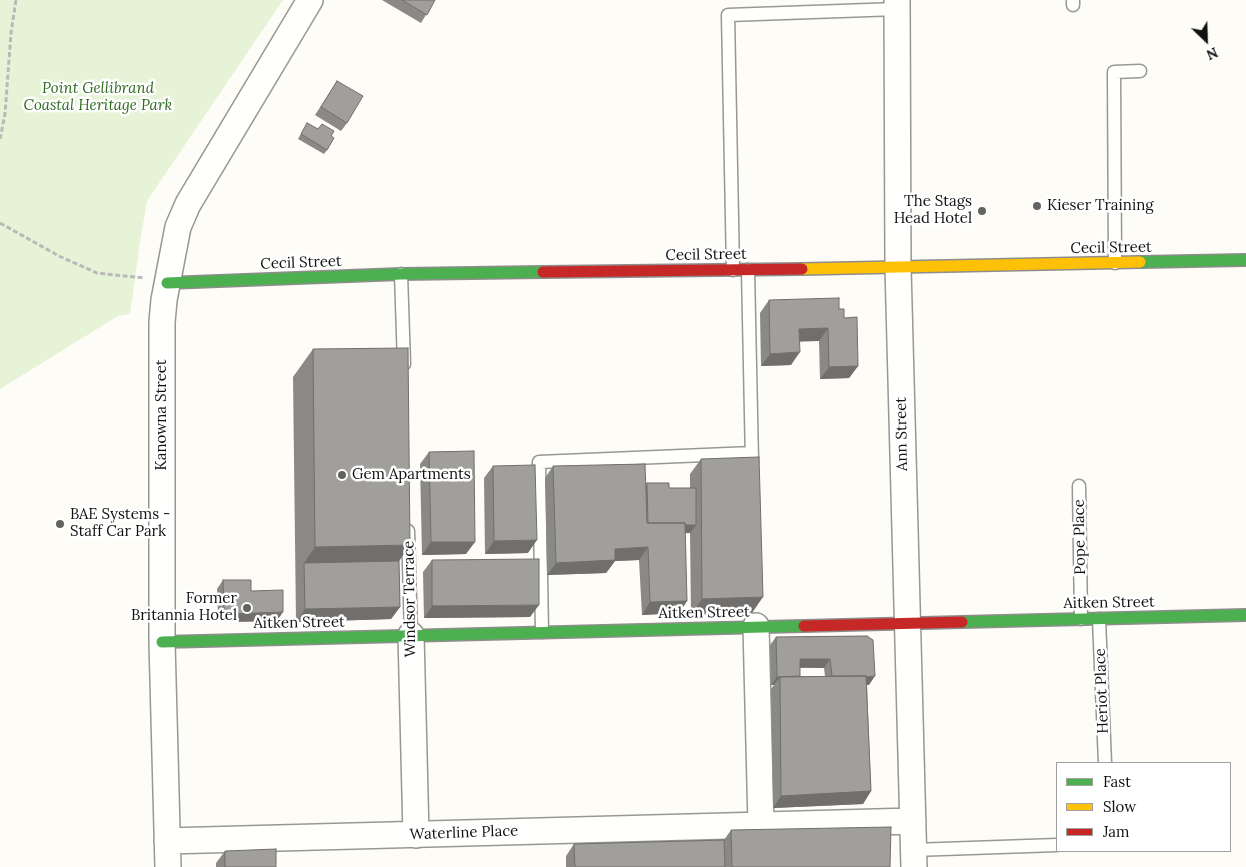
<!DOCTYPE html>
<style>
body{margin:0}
#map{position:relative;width:1246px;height:867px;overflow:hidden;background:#fdfcf7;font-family:Lora,serif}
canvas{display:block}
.legend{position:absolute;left:1056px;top:762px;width:175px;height:90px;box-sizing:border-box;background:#fff;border:1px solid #a0a0a0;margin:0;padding:6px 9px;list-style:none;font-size:15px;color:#111}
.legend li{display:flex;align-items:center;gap:10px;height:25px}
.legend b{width:25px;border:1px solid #a0a0a0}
.north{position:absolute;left:1181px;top:15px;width:50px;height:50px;-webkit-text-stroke:4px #fff;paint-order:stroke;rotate:156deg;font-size:14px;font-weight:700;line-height:20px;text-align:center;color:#111}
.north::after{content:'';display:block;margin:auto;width:18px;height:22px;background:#111;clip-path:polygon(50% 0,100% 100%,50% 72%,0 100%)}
</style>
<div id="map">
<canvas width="1246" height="867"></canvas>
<ul class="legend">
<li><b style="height:6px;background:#4caf50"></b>Fast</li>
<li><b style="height:6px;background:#ffc107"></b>Slow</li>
<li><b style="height:6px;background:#c62828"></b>Jam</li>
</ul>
<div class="north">N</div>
</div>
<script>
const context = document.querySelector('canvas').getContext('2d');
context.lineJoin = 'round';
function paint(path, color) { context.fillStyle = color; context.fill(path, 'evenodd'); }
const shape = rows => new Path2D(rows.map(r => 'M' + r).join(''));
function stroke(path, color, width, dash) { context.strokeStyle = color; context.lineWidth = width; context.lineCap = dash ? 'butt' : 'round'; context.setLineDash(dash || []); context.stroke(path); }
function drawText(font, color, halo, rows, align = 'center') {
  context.font = font + ' Lora,serif'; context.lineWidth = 5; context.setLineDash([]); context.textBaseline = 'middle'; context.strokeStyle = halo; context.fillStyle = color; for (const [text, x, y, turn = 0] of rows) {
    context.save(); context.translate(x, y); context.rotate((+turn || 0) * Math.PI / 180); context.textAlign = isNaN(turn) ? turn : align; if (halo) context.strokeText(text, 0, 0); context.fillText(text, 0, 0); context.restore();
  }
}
paint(shape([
 [0,0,283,0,147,201,140,242,130,314,118,316,0,389]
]), '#e7f3d7');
const lane = shape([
 [1073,0,1073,5],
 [1115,263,1114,72,1140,71],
 [733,270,728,15,897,9],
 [748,270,752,462],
 [401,274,404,364],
 [1079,486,1081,619],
 [408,531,411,635],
 [1099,619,1105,763],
 [542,632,539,462,752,453],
 [913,850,1057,845]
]);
const street = shape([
 [897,0,898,267,914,867],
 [756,626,761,825],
 [411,635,416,835],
 [167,841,913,821],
 [168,867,162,642,162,322,164,300,178,227,188,204,310,0]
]);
const fast = shape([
 [1140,262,1246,260],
 [167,283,401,274,543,272],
 [962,622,1246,615],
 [162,642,804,626]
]);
const slow = shape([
 [802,269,1140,262]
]);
const jam = shape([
 [543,272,802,269],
 [804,626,962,622]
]);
stroke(lane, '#979795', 15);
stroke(street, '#979795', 28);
stroke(fast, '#8e8d8b', 14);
stroke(slow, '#8e8d8b', 14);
stroke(jam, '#8e8d8b', 14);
stroke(shape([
 [0,139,5,114,11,33,16,0],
 [0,223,59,256,97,273,144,278]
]), '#b9b9b8', 3, [5, 2.5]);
stroke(lane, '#fffffe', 12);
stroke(street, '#fffffe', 25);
stroke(fast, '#4caf50', 11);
stroke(slow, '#ffc107', 11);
stroke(jam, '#c62828', 11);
paint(shape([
 [382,0,435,0,421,23],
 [337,81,347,123,341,131,315,115],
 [307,123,331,136,327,150,324,154,298,139],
 [769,300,839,309,844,318,858,366,849,378,820,379,819,341,799,341,791,365,761,366,760,313],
 [313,349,410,545,399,561,400,607,391,619,296,622,293,377],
 [429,452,466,554,422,555,420,464],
 [701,459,752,613,691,615,690,533,685,533,687,601,679,613,642,615,639,560,615,561,606,573,547,575,545,478,553,466,646,485,647,483,669,488,690,488,690,474],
 [493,466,528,553,485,554,484,478],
 [432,560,530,617,424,618,423,572],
 [223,580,251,591,277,621,224,622,218,617,217,589],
 [867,636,869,685,867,685,871,791,863,804,773,808,771,689,774,685,771,685,770,645,776,637],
 [800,668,824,668,825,676,800,676],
 [731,830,890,867,566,867,566,856,574,844,724,840],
 [225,851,276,867,216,867,216,863]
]), '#8a8986');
paint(shape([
 [828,328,819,341,790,342,799,329],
 [800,352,791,365,761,366,770,354],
 [858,366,849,378,820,379,829,367],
 [696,525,690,533,643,534,649,526],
 [537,540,528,553,485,554,494,541],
 [431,542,475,542,466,554,422,555],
 [410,545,390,574,304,563,315,547],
 [648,547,639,560,615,561,606,573,547,575,556,563,615,549],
 [763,597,752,613,691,615,702,599],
 [687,601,679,613,642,615,650,602],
 [539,605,530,617,424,618,432,606],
 [400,607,391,619,296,622,305,609],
 [283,612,277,621,224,622,230,614],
 [800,659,830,659,824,668,794,667],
 [875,676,869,685,826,686,832,678],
 [777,677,780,677,774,685,771,685],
 [871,791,863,804,773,808,781,796]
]), '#716f6d');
const building = shape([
 [402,0,435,0,427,15,402,0],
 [337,81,363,96,347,123,321,107,337,81],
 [307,123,318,129,322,124,334,131,331,136,334,138,327,150,301,134,307,123],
 [839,298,839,309,844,309,844,318,857,317,858,366,829,367,828,328,799,329,800,352,770,354,769,300,839,298],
 [408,348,410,545,315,547,313,349,408,348],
 [474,451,475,542,431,542,429,452,474,451],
 [759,457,763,597,702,599,701,459,759,457],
 [645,464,647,523,685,523,687,601,650,602,648,547,615,549,615,560,556,563,553,466,645,464],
 [535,465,537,540,494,541,493,466,535,465],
 [647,483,669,483,669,488,696,488,696,525,685,525,685,523,648,523,647,483],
 [539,559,539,605,432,606,432,560,539,559],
 [399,561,400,607,305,609,304,563,399,561],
 [223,580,251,580,251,591,283,590,283,612,230,614,224,609,223,580],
 [867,636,873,640,875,676,866,677,866,676,832,676,830,659,800,659,800,676,777,677,776,637,867,636],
 [866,676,871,791,781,796,780,677,866,676],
 [891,827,890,867,732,867,731,830,891,827],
 [724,840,725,867,575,867,574,844,724,840],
 [276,849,276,867,225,867,225,851,276,849]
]);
paint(building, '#a19f9c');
stroke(building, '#716f6d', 1);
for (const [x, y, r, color] of [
 [1037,206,5,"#646362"],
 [982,211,5,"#646362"],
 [342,475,5,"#646362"],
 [60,524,5,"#646362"],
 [247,608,5,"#646362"]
]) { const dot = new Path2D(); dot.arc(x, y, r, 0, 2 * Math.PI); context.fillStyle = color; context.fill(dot); stroke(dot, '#fff', 2); }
drawText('italic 15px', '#2f6b1f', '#fff', [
 ["Point Gellibrand",98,89],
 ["Coastal Heritage Park",98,106]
]);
drawText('15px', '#111', '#fff', [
 ["The Stags",972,202,"right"],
 ["Head Hotel",972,219,"right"],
 ["Kieser Training",1047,206],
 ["Gem Apartments",352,475],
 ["BAE Systems -",70,515],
 ["Staff Car Park",70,532],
 ["Former",237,599,"right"],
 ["Britannia Hotel",237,616,"right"]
], 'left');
drawText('15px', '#111', '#fff', [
 ["Cecil Street",1111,248,-1],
 ["Cecil Street",706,255,-1],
 ["Cecil Street",301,263,-2],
 ["Kanowna Street",162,415,-90],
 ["Ann Street",902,434,-91],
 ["Pope Place",1080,537,-91],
 ["Windsor Terrace",410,599,-91],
 ["Aitken Street",1109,603,-1],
 ["Aitken Street",704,613,-1],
 ["Aitken Street",299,623,-1],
 ["Heriot Place",1102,691,-92],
 ["Waterline Place",464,833,-2]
]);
</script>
